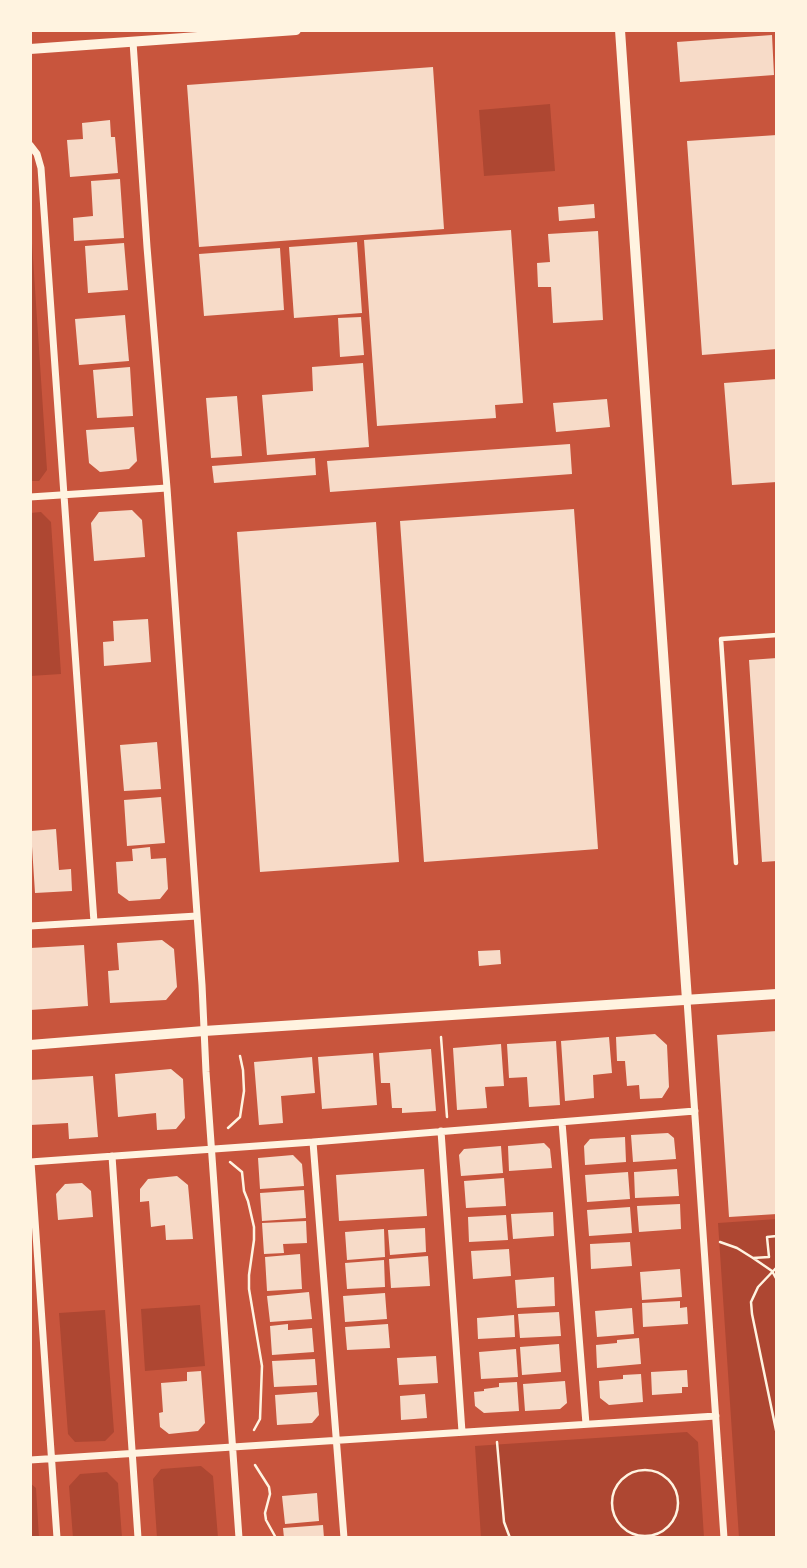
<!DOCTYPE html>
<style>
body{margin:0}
#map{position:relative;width:807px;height:1568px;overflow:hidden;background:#c8553d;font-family:Literata,serif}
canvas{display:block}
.frame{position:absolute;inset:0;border:32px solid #fff3e0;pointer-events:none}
</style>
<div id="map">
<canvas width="807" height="1568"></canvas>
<div class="frame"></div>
</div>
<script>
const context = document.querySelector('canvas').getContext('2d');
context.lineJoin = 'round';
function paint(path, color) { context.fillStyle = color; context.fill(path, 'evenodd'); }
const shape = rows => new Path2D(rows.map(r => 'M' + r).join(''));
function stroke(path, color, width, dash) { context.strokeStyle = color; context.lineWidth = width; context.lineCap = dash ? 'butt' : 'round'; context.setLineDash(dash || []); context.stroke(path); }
paint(shape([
 [550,104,555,171,484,176,479,110],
 [30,213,47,470,39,481,30,481],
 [41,512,51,522,61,674,30,676,30,513],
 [777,1219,777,1538,739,1538,718,1223],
 [200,1305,205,1366,145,1371,141,1309],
 [105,1310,114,1432,105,1441,75,1442,68,1434,59,1313],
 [687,1432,698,1442,704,1538,481,1538,475,1446],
 [201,1466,213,1476,218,1538,157,1538,153,1479,161,1469],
 [107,1472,118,1483,122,1538,73,1538,69,1486,80,1474],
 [30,1483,36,1488,39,1538,30,1538]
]), '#ae4732');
paint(shape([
 [772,35,774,75,680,82,677,42],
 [433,67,444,229,199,247,187,85],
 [110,120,111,137,115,137,118,173,70,177,67,140,83,139,82,123],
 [777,135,777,349,702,355,687,141],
 [120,179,124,238,74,241,73,218,93,216,91,181],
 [594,204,595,218,559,221,558,207],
 [511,230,523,403,495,405,496,418,377,426,364,240],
 [598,231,603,320,553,323,551,287,538,287,537,263,550,262,548,234],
 [357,242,362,313,294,318,289,247],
 [124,243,128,290,88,293,85,246],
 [280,248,284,310,204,316,199,254],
 [125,315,129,361,79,365,75,319],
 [361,317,364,355,340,357,338,318],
 [363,363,369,447,267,455,262,395,313,391,312,367],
 [130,367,133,416,97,418,93,370],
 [777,379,777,482,732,485,724,383],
 [237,396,242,456,211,458,206,398],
 [607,399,610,427,556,432,553,403],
 [134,427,137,461,129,469,100,472,89,463,86,430],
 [570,444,572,474,330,492,327,461],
 [315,458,316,475,214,483,212,466],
 [574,509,598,849,424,862,400,521],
 [132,510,142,520,145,557,94,561,91,523,99,512],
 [376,522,399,862,260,872,237,532],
 [148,619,151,662,104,666,103,642,114,641,113,621],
 [777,658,777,861,762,862,749,660],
 [157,742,161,789,124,791,120,745],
 [161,797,165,843,127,846,124,800],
 [56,829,59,870,71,869,72,891,35,893,31,831],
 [150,847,151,859,166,858,168,889,160,899,129,901,118,893,116,862,133,861,132,849],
 [162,940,174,949,177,987,166,1000,110,1003,108,971,119,970,117,943],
 [84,945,88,1006,30,1010,30,948],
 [500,950,501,964,479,966,478,951],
 [777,1031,777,1214,729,1217,717,1035],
 [655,1034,667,1045,669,1087,662,1098,640,1099,639,1085,627,1086,625,1061,617,1061,616,1037],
 [609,1037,612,1073,593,1075,594,1098,565,1101,561,1041],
 [556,1041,560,1105,529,1107,527,1077,509,1078,507,1044],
 [501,1044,504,1086,485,1087,487,1108,457,1110,453,1048],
 [431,1049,436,1111,402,1113,402,1108,392,1108,390,1083,381,1083,379,1053],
 [373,1053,377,1105,322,1109,318,1057],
 [312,1057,315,1093,281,1096,283,1123,259,1125,254,1062],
 [171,1069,183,1079,185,1118,176,1129,157,1130,156,1113,118,1117,115,1074],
 [93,1076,98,1137,69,1139,68,1123,30,1125,30,1080],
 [668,1133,674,1138,676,1159,633,1162,631,1135],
 [625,1137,626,1162,585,1165,584,1146,590,1139],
 [544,1143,550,1149,552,1168,509,1171,508,1146],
 [501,1146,503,1173,461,1176,459,1155,464,1149],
 [293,1155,302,1164,304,1186,260,1189,258,1158],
 [424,1169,427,1216,339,1221,336,1175],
 [677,1169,679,1196,635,1198,634,1172],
 [628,1172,630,1199,587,1202,585,1175],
 [177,1176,188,1185,193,1239,166,1240,165,1225,151,1227,149,1201,140,1202,140,1189,148,1179],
 [504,1178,506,1206,466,1208,464,1181],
 [82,1183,91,1191,93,1217,58,1220,56,1194,65,1184],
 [304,1190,306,1218,262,1221,260,1193],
 [680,1204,681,1229,639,1232,637,1206],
 [630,1207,632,1233,589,1236,587,1210],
 [553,1212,554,1236,513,1239,511,1214],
 [506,1215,508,1240,469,1242,468,1217],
 [306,1221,307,1243,283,1244,284,1253,264,1254,262,1223],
 [425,1228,426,1252,390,1255,388,1230],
 [384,1229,385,1257,347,1260,345,1232],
 [630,1242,632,1266,591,1269,590,1244],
 [509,1249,511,1276,473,1279,471,1251],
 [300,1254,302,1289,267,1291,265,1257],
 [428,1256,430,1286,391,1288,389,1259],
 [384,1260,385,1287,347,1289,345,1263],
 [680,1269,682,1297,642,1300,640,1272],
 [554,1277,555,1306,517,1308,515,1280],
 [309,1292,312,1319,270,1322,267,1296],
 [385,1293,387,1319,345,1322,343,1296],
 [680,1301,680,1308,687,1307,688,1324,643,1327,642,1303],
 [632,1308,634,1334,597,1337,595,1311],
 [559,1312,561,1336,520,1338,518,1314],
 [514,1315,515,1337,478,1339,477,1318],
 [288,1324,288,1330,312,1328,314,1352,272,1355,270,1326],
 [388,1324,390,1348,347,1350,345,1327],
 [639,1338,641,1364,597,1368,596,1345,617,1343,617,1340],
 [559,1344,561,1372,522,1375,520,1347],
 [516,1349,518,1377,481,1379,479,1352],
 [436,1356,438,1383,399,1385,397,1358],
 [315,1359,317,1385,274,1387,272,1361],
 [687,1370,688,1387,682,1387,682,1393,652,1395,651,1372],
 [201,1371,205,1423,198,1431,169,1434,160,1427,159,1413,163,1412,161,1383,187,1381,187,1372],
 [641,1374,643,1402,609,1405,600,1398,599,1381,623,1379,623,1375],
 [565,1381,567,1403,560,1409,525,1411,523,1384],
 [517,1382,519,1411,484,1413,475,1406,474,1392,484,1391,484,1389,499,1387,499,1383],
 [317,1392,319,1415,312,1423,277,1425,275,1395],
 [425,1394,427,1418,401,1420,400,1396],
 [317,1493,319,1521,285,1524,282,1496],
 [323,1525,324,1538,284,1538,283,1528]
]), '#f7dbc8');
stroke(shape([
 [441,1037,447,1117],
 [228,1128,240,1117,244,1091,243,1070,240,1056],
 [230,1162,242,1172,244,1191,248,1201,254,1227,254,1240,249,1275,249,1289,262,1366,260,1419,254,1430],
 [720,1242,737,1248,753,1258,772,1271,777,1280],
 [753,1258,769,1257,767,1237,777,1236],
 [777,1267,758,1287,751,1302,752,1314,777,1435],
 [497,1442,504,1522,510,1538],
 [255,1465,269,1487,270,1494,265,1513,266,1520,276,1538],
 '612 1503a33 33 0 1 1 66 0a33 33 0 1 1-66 0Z'
]), '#fff3e0', 2.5);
stroke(shape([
 [736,863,721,639,777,635]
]), '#fff3e0', 4.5);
stroke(shape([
 [133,42,147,247,167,488,202,985,206,1072,239,1538],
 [30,145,37,154,41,168,94,922],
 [30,497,167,488],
 [30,926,197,916],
 [687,1000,724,1538],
 [562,1122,586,1424],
 [441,1131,462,1432],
 [313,1142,344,1538],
 [112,1156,138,1538],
 [30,1162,313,1142,695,1111],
 [31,1162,57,1538],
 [30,1460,716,1416]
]), '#fff3e0', 7);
stroke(shape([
 [620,30,687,1000],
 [30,49,296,30],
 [30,1045,204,1031,777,994]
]), '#fff3e0', 10);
</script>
